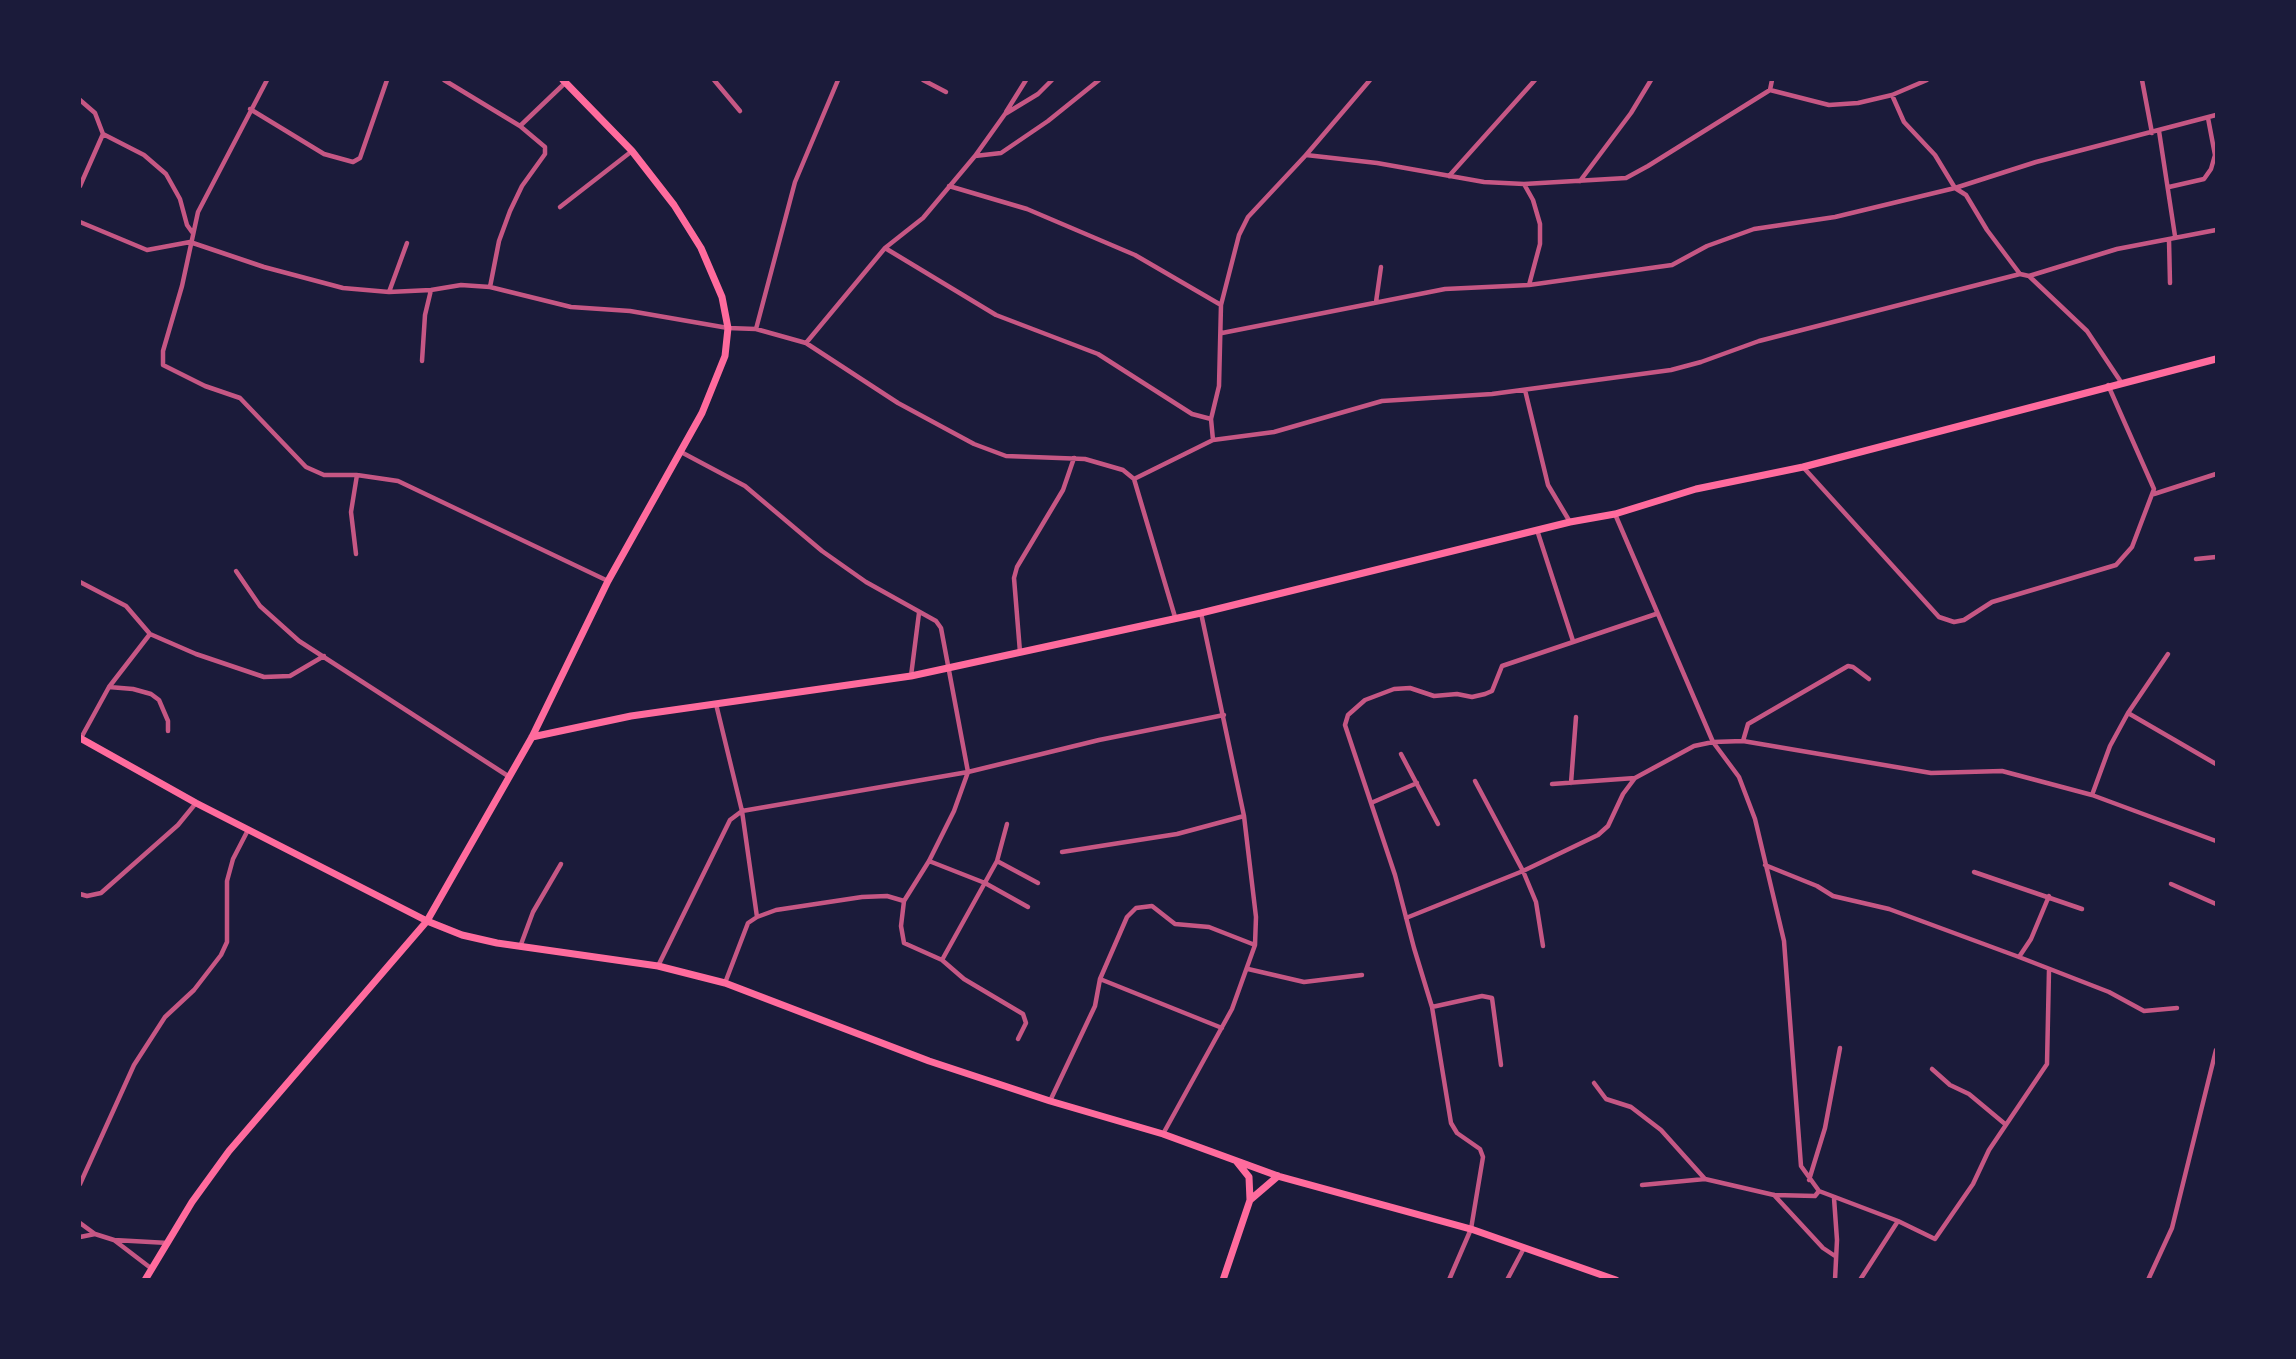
<!DOCTYPE html>
<style>
body{margin:0}
#map{position:relative;width:2296px;height:1359px;overflow:hidden;background:#1b1b3a;font-family:"IBM Plex Sans",sans-serif}
canvas{display:block}
.frame{position:absolute;inset:0;border:81px solid #1b1b3a;pointer-events:none}
</style>
<div id="map">
<canvas width="2296" height="1359"></canvas>
<div class="frame"></div>
</div>
<script>
const context = document.querySelector('canvas').getContext('2d');
context.lineJoin = 'round';
const shape = rows => new Path2D(rows.map(r => 'M' + r).join(''));
function stroke(path, color, width, dash) { context.strokeStyle = color; context.lineWidth = width; context.lineCap = dash ? 'butt' : 'round'; context.setLineDash(dash || []); context.stroke(path); }
stroke(shape([
 [267,80,198,212,182,286,163,351,163,365,205,386,240,398,306,467,324,475,357,475,398,481,608,581],
 [444,80,520,126,566,82],
 [714,80,740,111],
 [923,80,946,92],
 [2142,80,2152,133],
 [1770,90,1772,80],
 [1892,95,1904,122,1935,155,1955,188,1966,195,1987,230,2020,274,2029,276,2087,331,2121,382],
 [80,100,95,113,103,134,80,186],
 [250,109,324,154,353,162,360,158,387,80],
 [1006,112,1026,80],
 [2159,131,2175,236],
 [103,134,144,155,166,174,180,199,187,225,192,232],
 [1306,155,1377,163,1484,182,1524,184,1626,178,1648,166,1770,90,1829,105,1858,103,1892,95,1927,80],
 [975,156,1001,153,1048,121,1099,80],
 [1449,176,1535,80],
 [1580,181,1631,113,1651,80],
 [1524,184,1533,200,1540,224,1540,244,1529,285],
 [949,186,1027,209,1135,255,1221,305],
 [2169,187,2204,179,2211,169,2215,155,2208,118],
 [560,207,632,151],
 [80,222,147,250,190,242,264,267,343,288,389,292,431,290,461,285,490,287,571,307,630,311,728,328,756,329,806,343,898,403,974,444,1006,456,1085,459,1123,470,1134,479,1175,617],
 [2169,240,2170,283],
 [885,248,996,315,1098,354,1192,414,1211,419],
 [2029,276,2117,249,2216,230],
 [490,287,499,241,510,211,522,186,545,154,545,147,520,126],
 [389,292,407,243],
 [1376,302,1381,267],
 [756,329,795,182,838,80],
 [1222,333,1445,289,1529,285,1672,265,1707,246,1754,229,1835,217,1955,188,2036,162,2216,115],
 [806,343,885,248,923,218,975,156,1005,114,1038,94,1052,80],
 [422,361,425,315,431,290],
 [1525,390,1548,485,1570,522],
 [1213,440,1211,419,1219,386,1221,305,1239,235,1248,217,1306,155,1370,80],
 [681,452,745,486,822,551,866,582,936,621,941,628,968,772,954,811,929,861,904,901,901,926,904,943,942,960,964,979,1023,1014,1026,1023,1018,1039],
 [1803,467,1939,617,1954,622,1964,620,1992,602,2116,565,2132,547,2154,489,2108,385],
 [1134,479,1213,440,1274,432,1382,401,1492,394,1671,370,1701,362,1759,341,2020,274],
 [2154,494,2216,474],
 [1615,514,1713,742,1743,741,1931,773,2002,771,2092,795,2216,841],
 [1537,530,1573,641],
 [356,554,351,512,357,475],
 [2196,559,2216,557],
 [236,571,260,606,299,641,508,776],
 [80,582,126,606,150,634],
 [1020,652,1014,578,1017,567,1063,490,1074,458],
 [911,676,919,613],
 [109,687,133,689,151,694,159,700,168,721,168,731],
 [2128,713,2216,764],
 [81,738,109,687,150,634,196,654,264,677,290,676,324,656],
 [1743,741,1748,724,1848,666,1853,667,1869,679],
 [1401,754,1438,824],
 [1475,781,1523,871,1536,902,1543,946],
 [1571,783,1576,717],
 [1552,784,1635,778],
 [2092,795,2110,746,2128,713,2168,654],
 [1371,803,1417,783],
 [1062,852,1177,834,1244,816],
 [929,861,985,883,1028,907],
 [997,861,1038,883],
 [1765,865,1817,886,1833,896,1889,909,2019,957,2109,992,2144,1011,2177,1008],
 [1974,872,2082,909],
 [2171,884,2216,904],
 [80,894,87,896,101,893,178,825,196,803],
 [757,917,742,811,968,772,1099,740,1224,715],
 [1406,918,1523,871,1598,835,1608,826,1623,794,1635,778,1694,746,1713,742,1739,777,1755,819,1784,941,1801,1166,1819,1191,1898,1221,1935,1239,1973,1184,1989,1150,2047,1064,2049,970],
 [520,947,533,912,561,864],
 [2019,957,2031,939,2049,896],
 [942,960,997,861,1007,824],
 [658,966,730,820,742,811,716,704],
 [1248,969,1304,982,1362,975],
 [1100,979,1222,1028],
 [725,983,748,923,757,917,776,910,862,897,887,896,904,901],
 [1432,1007,1482,996,1492,998,1501,1065],
 [1932,1069,1950,1085,1969,1094,2005,1124],
 [1594,1083,1606,1099,1631,1107,1661,1130,1705,1179],
 [1050,1101,1095,1006,1100,979,1127,917,1136,908,1152,906,1175,924,1209,927,1255,945],
 [1163,1134,1232,1009,1255,945,1256,917,1244,816,1201,613],
 [1809,1180,1825,1128,1840,1048],
 [80,1184,134,1065,165,1017,194,990,221,955,227,942,227,881,233,859,248,830],
 [1642,1185,1705,1179,1774,1195,1815,1196,1819,1191],
 [1774,1195,1823,1248,1835,1256],
 [1834,1198,1837,1240,1835,1280],
 [80,1223,95,1234],
 [80,1237,95,1234,114,1240,152,1269],
 [114,1240,168,1243],
 [1449,1280,1471,1229,1483,1157,1480,1149,1457,1133,1451,1123,1432,1007,1414,948,1395,875,1345,725,1348,715,1365,700,1394,689,1410,688,1434,696,1457,694,1472,697,1485,694,1492,691,1502,666,1656,614],
 [1507,1280,1524,1248],
 [1860,1280,1898,1221],
 [2148,1280,2172,1228,2216,1050]
]), '#c65784', 4.5);
stroke(shape([
 [532,737,631,716,911,676,1201,613,1570,522,1615,514,1696,489,1803,467,2216,359],
 [80,738,196,803,427,921,462,935,497,943,658,966,725,983,929,1061,1050,1101,1163,1134,1278,1176,1471,1229,1616,1280],
 [1237,1162,1249,1177,1250,1200],
 [145,1280,192,1202,229,1151,427,921,532,737,608,581,702,413,725,356,728,328,722,297,701,248,674,205,632,151,563,80],
 [1223,1280,1250,1200,1278,1176]
]), '#ff6b9d', 7);
</script>
